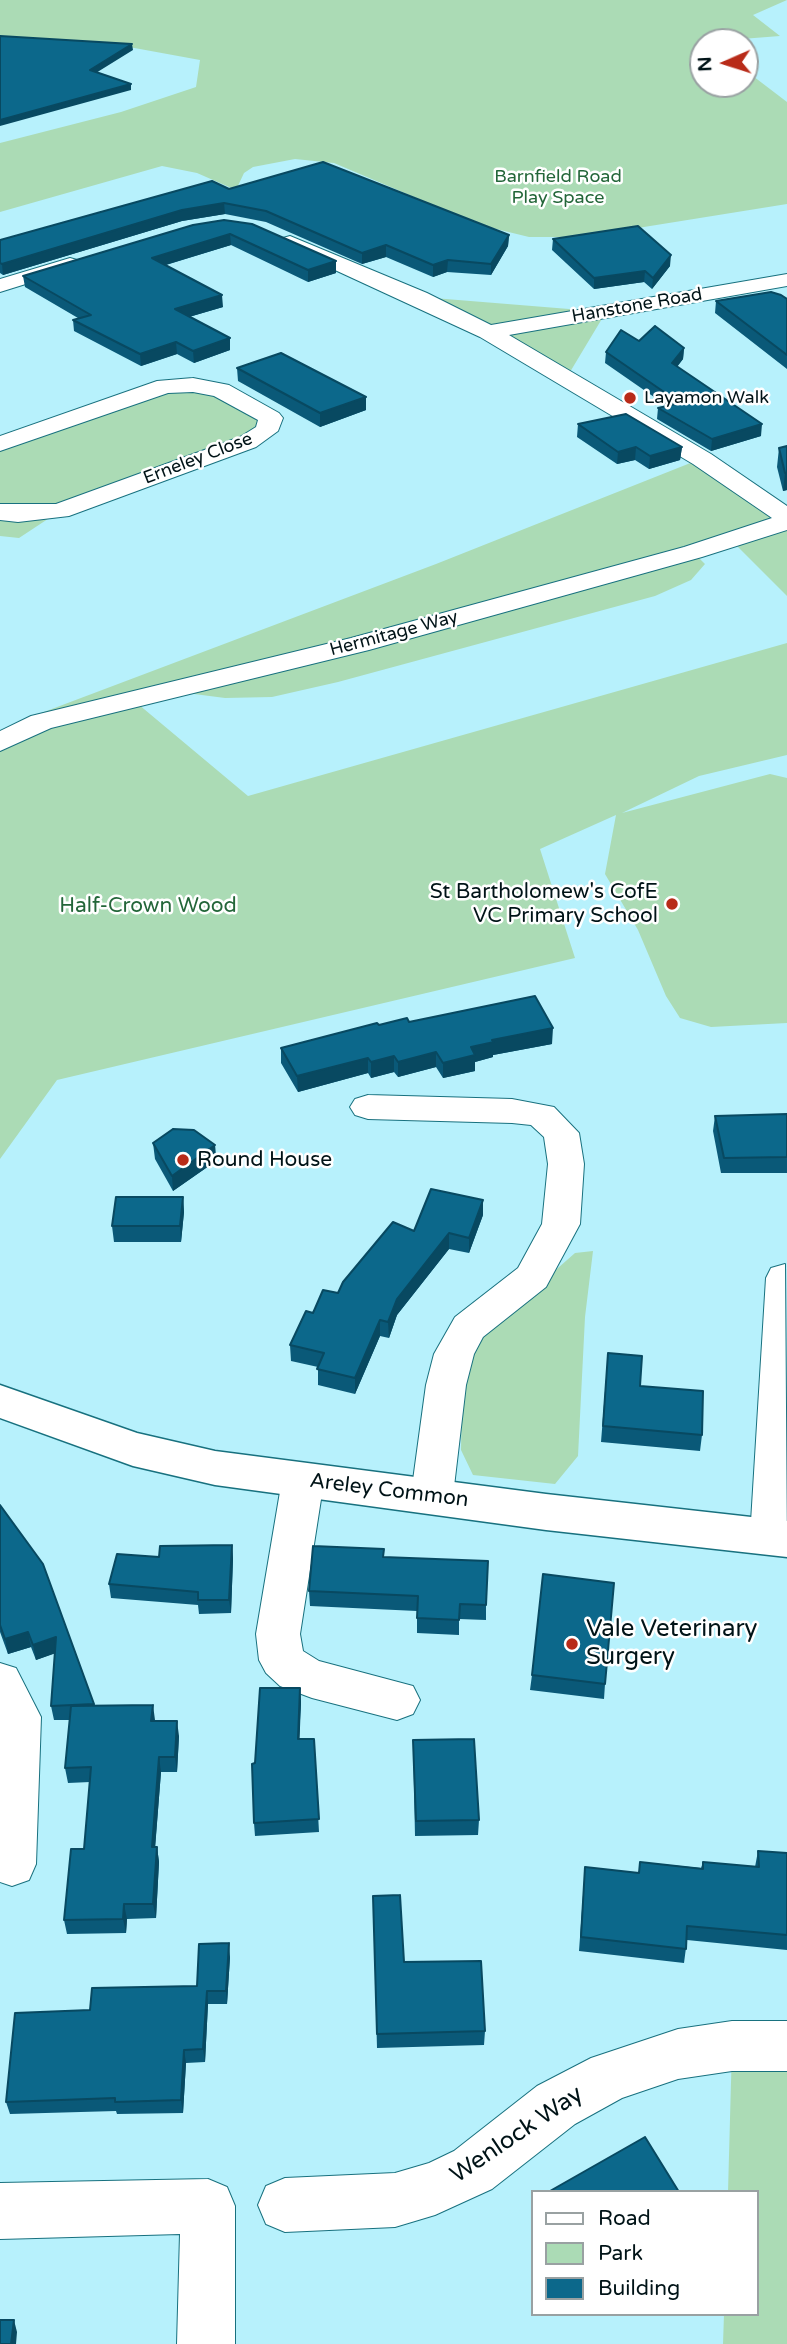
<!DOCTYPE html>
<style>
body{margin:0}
#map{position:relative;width:787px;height:2344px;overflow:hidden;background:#b7f1fc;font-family:"Varela Round",sans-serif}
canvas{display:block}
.legend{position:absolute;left:531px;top:2190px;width:228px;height:126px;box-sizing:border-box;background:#fff;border:2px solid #99a1a2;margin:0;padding:9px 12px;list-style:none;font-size:21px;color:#001317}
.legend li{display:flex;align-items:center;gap:14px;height:35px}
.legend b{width:35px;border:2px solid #99a1a2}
.north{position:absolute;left:689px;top:28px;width:70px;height:70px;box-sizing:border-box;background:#fff;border:2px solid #99a1a2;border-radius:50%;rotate:267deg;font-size:19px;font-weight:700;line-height:28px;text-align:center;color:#001317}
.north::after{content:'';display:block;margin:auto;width:24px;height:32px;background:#b82b19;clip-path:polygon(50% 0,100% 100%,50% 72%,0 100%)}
</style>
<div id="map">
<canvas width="787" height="2344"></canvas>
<ul class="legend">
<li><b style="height:9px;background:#fff"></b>Road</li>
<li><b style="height:19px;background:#abdbb5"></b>Park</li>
<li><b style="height:19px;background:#0c688b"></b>Building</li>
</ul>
<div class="north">N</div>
</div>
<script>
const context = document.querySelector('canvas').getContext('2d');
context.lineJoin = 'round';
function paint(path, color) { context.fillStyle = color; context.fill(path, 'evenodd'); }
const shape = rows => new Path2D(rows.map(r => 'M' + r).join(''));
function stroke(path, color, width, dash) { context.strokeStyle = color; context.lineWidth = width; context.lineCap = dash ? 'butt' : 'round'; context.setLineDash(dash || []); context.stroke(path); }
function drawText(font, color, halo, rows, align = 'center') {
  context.font = font + ' "Varela Round",sans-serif'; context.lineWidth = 5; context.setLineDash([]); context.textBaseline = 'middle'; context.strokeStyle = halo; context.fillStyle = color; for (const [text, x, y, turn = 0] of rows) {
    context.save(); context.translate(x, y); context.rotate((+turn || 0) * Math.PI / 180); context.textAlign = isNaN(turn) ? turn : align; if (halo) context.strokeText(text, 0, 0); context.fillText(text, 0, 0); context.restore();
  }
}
paint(shape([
 [0,0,787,0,753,15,780,36,703,42,703,84,745,84,745,70,787,102,787,204,619,231,564,237,529,237,480,225,334,163,295,159,253,167,244,173,236,190,197,173,162,166,0,212,0,143,121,112,196,87,200,60,129,47,0,40],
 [421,297,606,312,567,377],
 [193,385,271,418,266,431,60,511,19,538,0,536,0,444],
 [698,460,787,517,787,596,733,542,694,553,705,564,691,580,655,596,338,682,272,697,225,698,171,691,138,704,248,796,787,643,787,755,699,776,622,813,770,774,787,778,787,1023,711,1027,680,1018,666,996,638,930,605,874,616,815,540,849,575,958,57,1080,0,1159,0,732,20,721,436,564],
 [593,1251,585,1317,578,1456,555,1484,473,1475,461,1450,462,1384,467,1348,575,1253],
 [732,2046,787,2046,787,2344,723,2344,724,2314,757,2314,757,2192,728,2192]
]), '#abdbb5');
const minor = shape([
 [290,236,427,293,491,325,787,274,787,286,509,335,711,454,787,506,787,530,702,557,369,650,51,728,0,751,0,731,31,716,351,638,684,547,772,518,693,464,480,337,283,246,280,242,283,238,290,236],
 [70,258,77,260,80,264,77,268,0,292,0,279,70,258],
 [193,378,229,385,279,413,283,418,278,431,256,447,69,516,18,522,0,520,0,504,56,504,240,437,256,427,258,420,214,396,193,392,168,393,0,451,0,436,157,381,193,378],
 [368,1095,512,1099,554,1107,579,1133,584,1164,580,1224,546,1287,483,1337,474,1354,466,1385,453,1495,447,1507,432,1512,417,1507,411,1495,426,1385,434,1354,455,1317,518,1268,542,1224,548,1164,544,1137,531,1125,512,1123,368,1119,355,1115,350,1107,355,1099,368,1095],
 [785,1264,787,1550,772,1555,757,1550,750,1538,766,1278,771,1268,785,1264],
 [303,1463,318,1468,324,1480,300,1634,303,1651,319,1661,413,1686,420,1700,413,1714,397,1720,312,1698,280,1686,266,1673,259,1660,256,1634,282,1480,288,1468,303,1463],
 [0,1663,16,1668,41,1717,36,1864,29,1880,12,1886,0,1882,0,1663],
 [732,2021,787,2021,787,2071,732,2071,678,2079,622,2098,575,2124,492,2189,435,2215,395,2227,285,2232,266,2224,258,2205,266,2186,285,2178,395,2173,429,2163,454,2151,537,2086,591,2058,678,2029,732,2021],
 [208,2179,227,2187,235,2206,235,2344,177,2344,180,2234,0,2239,0,2183,208,2179]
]);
const secondary = shape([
 [0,1385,137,1433,215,1451,546,1494,787,1521,787,1557,546,1530,215,1485,133,1466,0,1418,0,1385]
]);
stroke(minor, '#18717f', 2);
stroke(secondary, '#18717f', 3);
paint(minor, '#fff');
paint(secondary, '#fff');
paint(shape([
 [229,189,509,235,508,246,491,275,447,272,433,277,386,257,362,264,266,222,225,214,182,221,3,275,0,273,0,240],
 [193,225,336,261,336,273,308,282,231,245,166,265,223,307,189,317,230,338,230,350,194,363,177,354,141,366,74,331,73,320,78,318,25,287,23,276],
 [553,239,670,266,652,289,644,282,594,289,552,250],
 [787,299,787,369,715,313,716,301],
 [639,341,684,348,683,359,677,367,761,436,711,451,657,419,658,408,667,406,605,363,606,352],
 [237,368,366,397,366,410,320,427,238,381],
 [578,424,682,447,680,460,649,469,635,460,617,464,577,437],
 [787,446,787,490,783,491,777,467,779,448],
 [409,1022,552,1044,493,1055,493,1057,475,1062,475,1071,443,1078,436,1067,398,1077,394,1072,371,1078,368,1073,298,1092,281,1063,281,1048,379,1025],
 [787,1114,787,1173,721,1173,713,1131,715,1116],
 [153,1143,215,1145,216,1161,173,1191,155,1159],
 [183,1197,184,1212,181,1242,114,1242,112,1226],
 [483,1215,469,1253,449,1249,397,1315,389,1338,380,1336,355,1394,318,1385,318,1367,291,1361,290,1345,313,1313,414,1231],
 [608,1353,640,1386,702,1435,700,1451,601,1442],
 [0,1506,94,1706,154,1721,179,1736,177,1772,161,1772,155,1847,157,1847,159,1862,156,1918,127,1919,126,1933,67,1934,64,1920,84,1849,90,1782,68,1783,65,1768,70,1720,54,1720,51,1706,55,1653,36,1660,31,1647,8,1654,0,1632],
 [232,1545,233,1559,231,1613,199,1614,198,1605,111,1598,109,1584,159,1557],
 [384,1557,486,1605,486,1620,459,1619,459,1635,417,1633,417,1611,310,1606,309,1591],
 [532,1675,605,1684,604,1699,530,1690],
 [300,1688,301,1702,299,1739,314,1739,319,1832,255,1836,254,1823,255,1763],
 [413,1740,479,1820,478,1835,415,1836],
 [758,1851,787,1853,787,1950,687,1940,684,1963,579,1951,585,1867,639,1873,640,1862,701,1868,703,1862,755,1867],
 [373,1896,404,1962,485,2031,484,2045,377,2048],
 [230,1957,227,2004,208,2004,205,2062,186,2063,183,2113,117,2114,116,2111,10,2114,6,2102,90,2010,197,1986]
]), '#0a5978');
paint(shape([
 [132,44,133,50,91,76,90,70],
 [131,84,131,90,0,126,0,120],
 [224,203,225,214,182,221,3,275,2,264,182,210],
 [230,234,231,245,152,269,152,258],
 [509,235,508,246,491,275,491,264],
 [386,245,386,257,362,264,362,253],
 [671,255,670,266,652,289,653,278],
 [448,260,447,272,433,277,433,265],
 [336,261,336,273,308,282,308,270],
 [645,271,644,282,594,289,594,278],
 [222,295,223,307,175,321,175,309],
 [230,338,230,350,194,363,193,351],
 [176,342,177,354,141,366,140,354],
 [684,348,683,359,671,374,672,363],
 [366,397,366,410,320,427,320,413],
 [762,424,761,436,711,451,712,439],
 [636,447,635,460,617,464,618,452],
 [682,447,680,460,649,469,650,456],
 [785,473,787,473,787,490,783,491],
 [553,1028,552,1044,493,1055,493,1057,475,1062,475,1071,443,1078,443,1063,471,1047,492,1040],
 [436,1052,436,1067,398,1077,398,1062],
 [394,1056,394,1072,371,1078,371,1062],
 [368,1058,368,1073,298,1092,297,1076],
 [215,1145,216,1161,173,1191,172,1176],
 [183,1197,184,1212,181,1242,180,1226],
 [483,1200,483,1215,469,1253,469,1238],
 [449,1233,449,1249,397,1315,389,1338,388,1322,397,1299],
 [380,1320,380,1336,355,1394,355,1378],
 [232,1545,233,1559,231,1613,229,1600],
 [28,1632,31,1647,8,1654,5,1639],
 [56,1637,59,1652,36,1660,33,1645],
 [300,1688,301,1702,299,1753,298,1739],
 [153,1705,155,1720,153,1736,151,1721],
 [177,1721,179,1736,177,1772,175,1757],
 [159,1757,161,1772,154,1862,152,1847],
 [157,1847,159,1862,156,1918,153,1904],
 [124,1904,127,1919,126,1933,123,1919],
 [229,1943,230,1957,227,2004,226,1991],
 [207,1991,208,2004,205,2062,203,2049],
 [184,2050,186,2063,183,2113,181,2100],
 [14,2320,17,2332,16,2344,11,2344]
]), '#084961');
const building = shape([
 [0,36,132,44,90,70,131,84,0,120,0,36],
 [323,162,509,235,491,264,448,260,433,265,386,245,362,253,266,211,224,203,182,210,2,264,0,263,0,240,212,181,229,189,323,162],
 [224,220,252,224,336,261,308,270,230,234,152,258,222,295,175,309,230,338,193,351,176,342,140,354,73,320,91,315,23,276,193,225,224,220],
 [638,226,671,255,653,278,645,271,594,278,553,239,638,226],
 [771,292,781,295,787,299,787,355,716,301,771,292],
 [655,326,684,348,672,363,762,424,712,439,658,408,680,403,606,352,621,330,639,341,655,326],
 [281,353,366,397,320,413,237,368,281,353],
 [626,414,682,447,650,456,636,447,618,452,578,424,626,414],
 [787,446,787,473,785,473,779,448,787,446],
 [535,996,553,1028,492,1040,494,1042,471,1047,475,1055,443,1063,436,1052,398,1062,394,1056,371,1062,368,1058,297,1076,281,1048,377,1023,379,1025,407,1018,409,1022,535,996],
 [787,1114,787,1157,724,1158,715,1116,787,1114],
 [173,1129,194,1130,215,1145,172,1176,153,1143,173,1129],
 [431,1189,483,1200,469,1238,449,1233,397,1299,388,1322,380,1320,355,1378,317,1369,324,1353,290,1345,306,1311,313,1313,323,1290,338,1293,343,1282,393,1222,414,1231,431,1189],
 [116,1197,183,1197,180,1226,112,1226,116,1197],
 [608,1353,642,1356,640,1386,703,1391,702,1435,603,1426,608,1353],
 [0,1505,43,1564,94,1704,51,1706,56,1637,33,1645,28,1632,5,1639,0,1625,0,1505],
 [232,1545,229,1600,198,1600,198,1592,109,1584,117,1554,159,1557,160,1546,232,1545],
 [313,1546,384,1549,383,1557,488,1561,486,1605,460,1604,459,1620,417,1618,418,1596,309,1591,313,1546],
 [543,1574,614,1583,605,1684,532,1675,543,1574],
 [260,1688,300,1688,298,1739,314,1739,319,1819,254,1823,252,1764,255,1763,260,1688],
 [153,1705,151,1721,177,1721,175,1757,159,1757,152,1847,157,1847,153,1904,124,1904,123,1919,64,1920,71,1849,84,1849,91,1767,65,1768,71,1706,153,1705],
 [474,1739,479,1820,416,1821,413,1740,474,1739],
 [758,1851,787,1853,787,1935,687,1926,686,1949,581,1937,585,1867,639,1873,640,1862,703,1869,703,1862,759,1867,758,1851],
 [400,1895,404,1962,481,1961,485,2031,377,2034,373,1896,400,1895],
 [229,1943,226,1991,207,1991,203,2049,184,2050,181,2100,115,2102,115,2098,6,2102,15,2013,90,2010,92,1988,197,1986,199,1944,229,1943],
 [645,2137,679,2192,550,2191,645,2137],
 [0,2320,14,2320,11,2344,0,2344,0,2320]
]);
paint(building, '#0c688b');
stroke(building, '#084961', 2);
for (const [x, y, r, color] of [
 [630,398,7,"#b82b19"],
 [672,904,7,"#b82b19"],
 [183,1160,7,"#b82b19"],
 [572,1644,7,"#b82b19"]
]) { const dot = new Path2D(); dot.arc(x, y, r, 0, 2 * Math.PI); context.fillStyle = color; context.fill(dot); stroke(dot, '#fff', 2.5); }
drawText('18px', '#236639', '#fff', [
 ["Barnfield Road",558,177],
 ["Play Space",558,198]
]);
drawText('18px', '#001317', '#fff', [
 ["Hanstone Road",637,306,-10],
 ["Erneley Close",198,459,-21],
 ["Hermitage Way",394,634,-15]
]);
drawText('18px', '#001317', '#fff', [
 ["Layamon Walk",644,398]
], 'left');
drawText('21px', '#001317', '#fff', [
 ["St Bartholomew's CofE",658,892],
 ["VC Primary School",658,916],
 ["Round House",197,1160,"left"]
], 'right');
drawText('21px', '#236639', '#fff', [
 ["Half-Crown Wood",148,906]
]);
drawText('21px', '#001317', '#fff', [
 ["Areley Common",389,1491,7]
]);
drawText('24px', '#001317', '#fff', [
 ["Vale Veterinary",586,1630],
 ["Surgery",586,1658]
], 'left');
drawText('24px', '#001317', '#fff', [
 ["Wenlock Way",517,2135,-34]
]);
</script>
